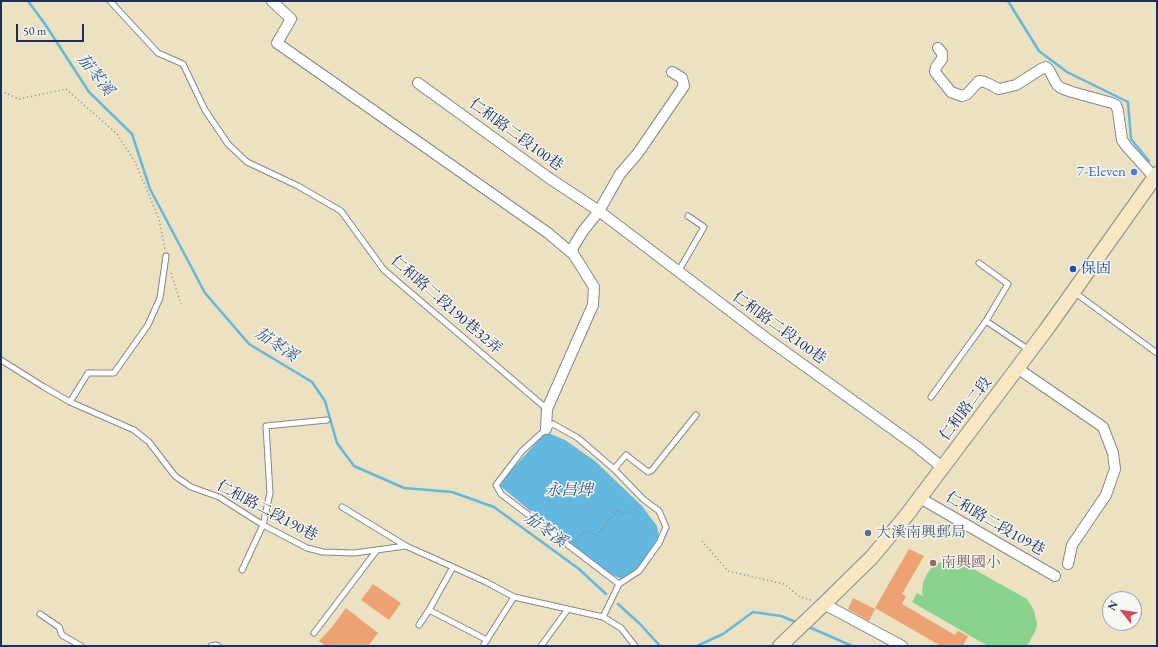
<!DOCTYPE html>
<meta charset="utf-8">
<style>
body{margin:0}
#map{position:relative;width:1158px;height:647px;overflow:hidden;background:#ece1c0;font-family:"EB Garamond",serif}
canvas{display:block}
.frame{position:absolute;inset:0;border:2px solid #1b2f5e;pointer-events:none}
.north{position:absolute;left:1102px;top:591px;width:40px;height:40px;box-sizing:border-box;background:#f6f6f2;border:1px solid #9ea6b7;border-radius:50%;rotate:300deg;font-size:11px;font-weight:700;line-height:16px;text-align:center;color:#1b2f5e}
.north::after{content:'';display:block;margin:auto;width:14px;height:18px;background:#d1495b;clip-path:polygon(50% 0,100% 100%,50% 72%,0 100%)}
.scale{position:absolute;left:16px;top:24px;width:68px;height:18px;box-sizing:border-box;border:2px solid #1b2f5e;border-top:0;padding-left:5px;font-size:12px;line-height:14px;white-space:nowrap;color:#1b2f5e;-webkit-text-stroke:3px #f6f6f2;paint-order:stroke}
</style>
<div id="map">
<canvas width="1158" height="647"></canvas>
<div class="frame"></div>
<div class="north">N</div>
<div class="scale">50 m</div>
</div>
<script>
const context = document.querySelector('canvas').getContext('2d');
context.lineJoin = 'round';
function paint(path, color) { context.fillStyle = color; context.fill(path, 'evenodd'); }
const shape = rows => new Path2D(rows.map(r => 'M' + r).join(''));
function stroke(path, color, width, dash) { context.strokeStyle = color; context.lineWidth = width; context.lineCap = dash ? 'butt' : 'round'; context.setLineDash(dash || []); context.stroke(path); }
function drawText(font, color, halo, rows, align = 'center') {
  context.font = font + ' "EB Garamond","Noto Serif TC",serif'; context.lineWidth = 3; context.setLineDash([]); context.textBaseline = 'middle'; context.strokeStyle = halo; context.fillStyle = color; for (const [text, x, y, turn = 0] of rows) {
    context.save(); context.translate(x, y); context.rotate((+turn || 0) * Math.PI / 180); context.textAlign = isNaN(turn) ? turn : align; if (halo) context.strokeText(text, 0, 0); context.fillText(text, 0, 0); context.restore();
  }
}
paint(shape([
 [951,560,959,561,1027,599,1034,610,1037,624,1036,630,1028,644,1025,646,988,646,912,602,917,593,923,596,922,592,923,583,927,574,932,567,938,563]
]), '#89d38f');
paint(shape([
 [546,432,565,440,595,461,642,506,657,526,659,536,642,564,623,580,600,568,500,486,505,477]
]), '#63b8df');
stroke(shape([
 [28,1,45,24,89,92,132,134,150,189,205,293,249,344,312,382,325,401,337,443,354,466,404,488,452,492,494,507,579,569,606,594],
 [1008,1,1039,51,1067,72,1128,102,1131,139,1149,161],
 [618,604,640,624,660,646],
 [809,627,852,646],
 [697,646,723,634,753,612,781,616,798,623]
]), '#63b8df', 2.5);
paint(shape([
 [909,549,924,556,902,594,906,596,902,604,955,635,958,631,968,636,963,646,941,646,875,608],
 [373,584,401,603,389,620,361,600],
 [853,598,875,609,869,621,848,609],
 [346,608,378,633,368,646,326,646,319,641,332,627]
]), '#eda273');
const lane = shape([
 [110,1,158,53,183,64,205,110,228,144,247,162,298,186,341,211,384,270,547,409],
 [979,263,1008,284,986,321,1029,350],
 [678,272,704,227,688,216],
 [1074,292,1157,353],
 [1,360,44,387,70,402,134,430,149,442,175,476,191,487,219,497,263,525,307,548,323,552,354,553,406,546,453,567,486,582,514,597,603,617,621,628,635,646],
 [931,397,986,321],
 [70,402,88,373,114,373,148,325,160,298,166,256],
 [553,424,578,438,614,469,643,499,659,511,666,527,659,543,639,571,619,584,501,494,496,485,522,451,546,429,553,424],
 [614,469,626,455,648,472,652,470,696,415],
 [342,507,406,546],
 [242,570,263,525,270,493,266,426,327,420],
 [429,610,453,567],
 [40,614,59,627,62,635,81,646],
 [603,617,619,584],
 [419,625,429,610,487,640],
 [314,633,377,550],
 [211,646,216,645,218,646],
 [483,646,514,597],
 [541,646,568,609]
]);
const street = shape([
 [272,1,291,19,277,43,548,233,574,255],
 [938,48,942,53,942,59,936,67,935,72,951,92,962,96,967,94,979,81,985,82,999,89,1016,85,1041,69,1046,67,1049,70,1057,85,1061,88,1072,92,1112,103,1116,105,1118,111,1122,140,1127,147,1155,178],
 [418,83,549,178,599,211,766,338,916,446,943,468],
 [1017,368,1103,427,1113,453,1115,469,1106,495,1072,545,1068,564],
 [546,429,547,409,593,305,594,287,574,255,572,249,583,231,599,211,620,174,638,153,684,86,682,78,672,72],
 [920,498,1055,576],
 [824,604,902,646]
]);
const secondary = shape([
 [780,646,824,604,872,557,906,516,1046,330,1157,174]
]);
stroke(lane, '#84888f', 7);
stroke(street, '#84888f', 12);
stroke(secondary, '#84888f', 16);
stroke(shape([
 [1,91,19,99,66,89,117,134,135,162,159,219,165,249],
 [171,273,181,304],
 [702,541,728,571,784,584,800,597,811,600],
 [575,542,582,533,591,531,596,536,618,510,622,513,631,513,638,505]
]), '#84888f', 1.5, [1, 3]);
stroke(lane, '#fff', 5);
stroke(street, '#fff', 10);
stroke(secondary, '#f7e8c3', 14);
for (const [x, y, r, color] of [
 [1134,172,4,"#3f7fe0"],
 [1073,269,4,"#1a4fb4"],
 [868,533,4,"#5c6f8a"],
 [933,563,4,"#8d6e63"]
]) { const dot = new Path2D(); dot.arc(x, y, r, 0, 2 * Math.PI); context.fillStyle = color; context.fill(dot); stroke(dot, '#f6f6f2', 1.5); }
drawText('15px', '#1b2f5e', '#f6f6f2', [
 ["仁和路二段100巷",516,135,36],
 ["仁和路二段190巷32弄",446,305,41],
 ["仁和路二段100巷",779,328,36],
 ["仁和路二段",966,409,-53],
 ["仁和路二段190巷",267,511,28],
 ["仁和路二段109巷",995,524,30]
]);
drawText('15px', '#366cbe', '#f6f6f2', [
 ["7-Eleven",1126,172]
], 'right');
drawText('15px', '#164399', '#f6f6f2', [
 ["保固",1081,269]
], 'left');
drawText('15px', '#4e5e75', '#f6f6f2', [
 ["大溪南興郵局",876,533]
], 'left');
drawText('15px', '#785e54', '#f6f6f2', [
 ["南興國小",941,563]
], 'left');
drawText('italic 16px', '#315885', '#f6f6f2', [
 ["茄苳溪",95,75,52],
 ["茄苳溪",276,345,34],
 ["永昌埤",569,491],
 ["茄苳溪",545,530,36]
]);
</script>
